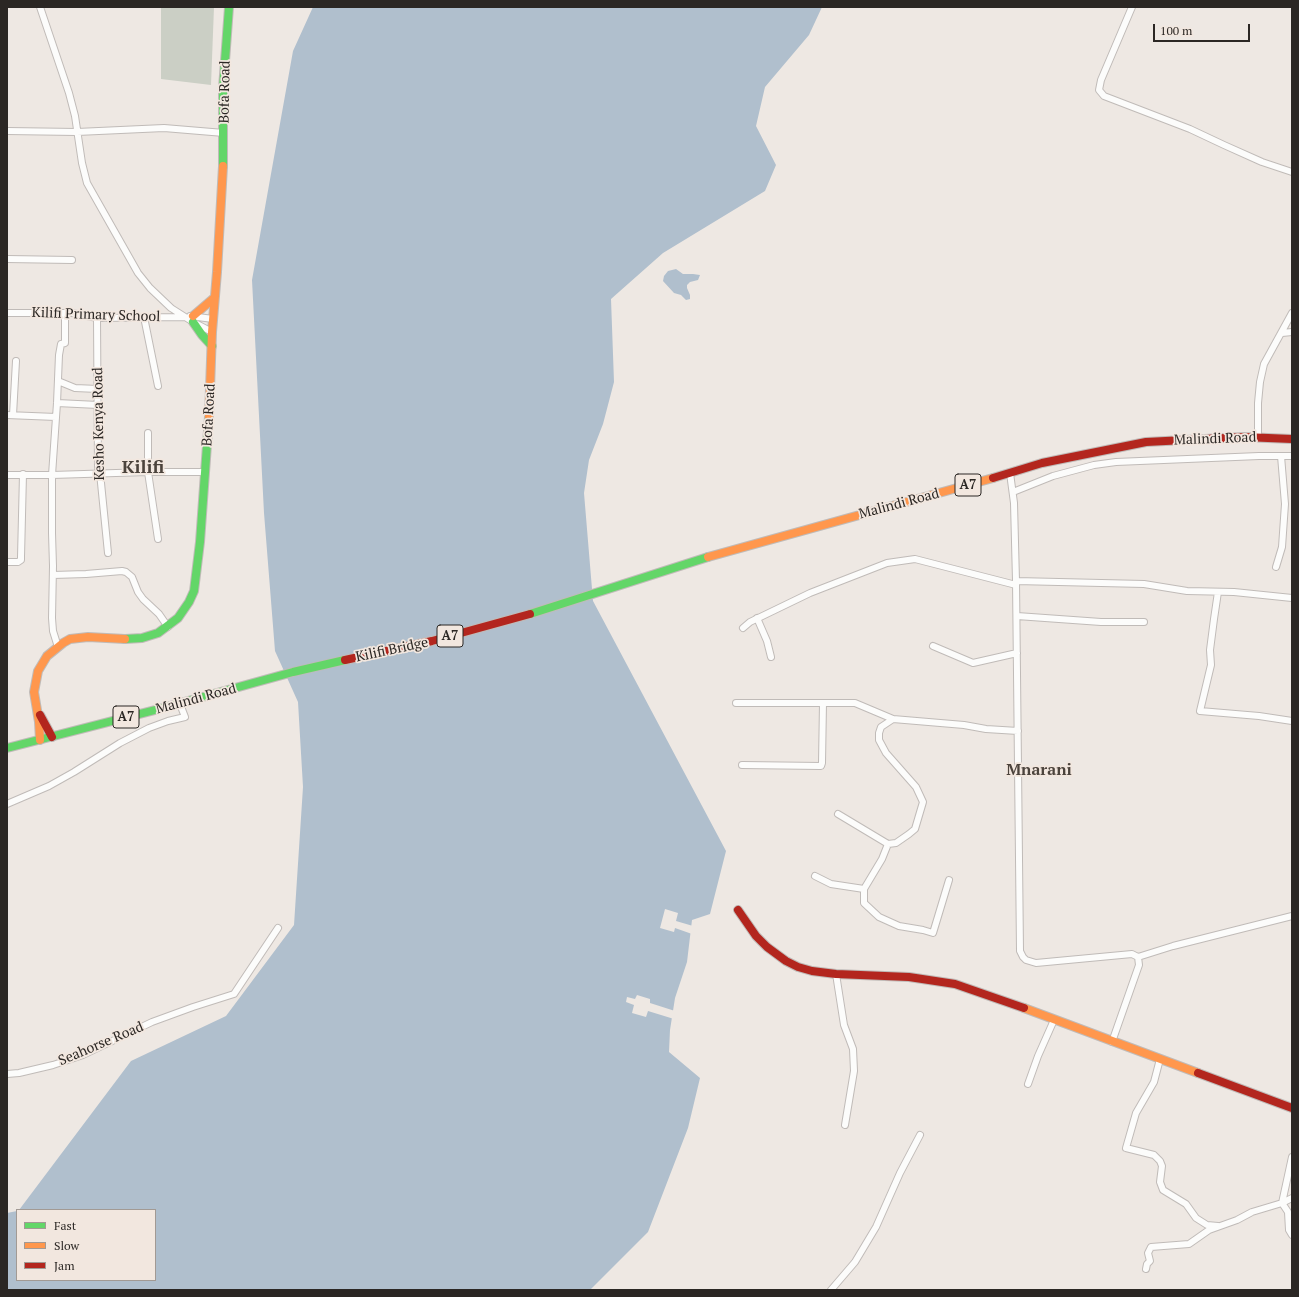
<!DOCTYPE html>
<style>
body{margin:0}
#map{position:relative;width:1299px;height:1297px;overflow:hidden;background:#eee8e3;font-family:"PT Serif",serif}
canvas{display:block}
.frame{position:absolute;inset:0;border:8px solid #2b2724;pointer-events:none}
.legend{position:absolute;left:16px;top:1209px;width:140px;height:72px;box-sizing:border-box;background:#f2e7df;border:1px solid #a29a94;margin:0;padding:5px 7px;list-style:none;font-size:12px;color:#2b2724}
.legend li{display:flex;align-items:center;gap:8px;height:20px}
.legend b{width:20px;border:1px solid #a29a94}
.scale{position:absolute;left:1153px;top:24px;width:97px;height:18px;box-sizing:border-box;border:2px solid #2b2724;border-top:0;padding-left:5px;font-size:12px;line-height:14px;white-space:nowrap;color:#2b2724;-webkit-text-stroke:3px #f2e7df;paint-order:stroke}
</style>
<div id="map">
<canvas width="1299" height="1297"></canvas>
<div class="frame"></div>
<ul class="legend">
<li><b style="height:5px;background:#63d668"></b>Fast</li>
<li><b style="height:5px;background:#ff974d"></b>Slow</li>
<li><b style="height:5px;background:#b3261e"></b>Jam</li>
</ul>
<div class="scale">100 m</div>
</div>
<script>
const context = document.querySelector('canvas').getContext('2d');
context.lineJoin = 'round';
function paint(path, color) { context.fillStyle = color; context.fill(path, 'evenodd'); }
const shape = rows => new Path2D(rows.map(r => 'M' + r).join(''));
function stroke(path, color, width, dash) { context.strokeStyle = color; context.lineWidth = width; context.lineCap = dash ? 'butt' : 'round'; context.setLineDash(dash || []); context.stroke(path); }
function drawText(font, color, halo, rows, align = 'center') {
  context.font = font + ' "PT Serif",serif'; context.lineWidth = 3.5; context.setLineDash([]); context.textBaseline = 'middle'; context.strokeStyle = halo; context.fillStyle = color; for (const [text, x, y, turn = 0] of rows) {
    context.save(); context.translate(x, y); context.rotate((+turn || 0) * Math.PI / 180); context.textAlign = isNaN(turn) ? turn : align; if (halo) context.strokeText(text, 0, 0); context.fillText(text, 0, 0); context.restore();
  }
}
paint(shape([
 [161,7,214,7,211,85,161,79]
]), '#cbcfc5');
paint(shape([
 [313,7,822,7,809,35,765,87,756,126,776,165,765,191,663,253,611,299,614,382,603,424,589,460,584,493,593,601,726,851,710,914,692,920,687,962,675,998,670,1030,669,1052,700,1078,688,1128,648,1232,590,1290,7,1290,7,1213,17,1211,17,1280,155,1280,155,1210,19,1210,131,1061,226,1016,294,925,303,787,298,702,275,651,264,513,252,280,293,51],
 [676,269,683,274,693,274,700,275,698,280,690,282,687,285,687,288,690,295,690,299,686,300,681,295,674,293,663,281,664,276,668,271]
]), '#b0bfcd');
paint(shape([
 [665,909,678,913,676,921,693,926,692,934,675,928,674,932,660,928],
 [637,995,650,999,650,1003,675,1011,674,1019,648,1011,646,1017,632,1013,634,1005,626,1002,627,997,635,999]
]), '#eee8e3');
const street = shape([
 [40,7,69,93,75,116,82,163,87,183,138,273,150,288,171,308,193,322,212,332],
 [1132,7,1101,80,1099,90,1104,96,1190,129,1224,145,1262,162,1292,172],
 [7,131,77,132,164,128,224,133],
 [7,259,72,260],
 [7,313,72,313,97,318,185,317],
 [190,316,213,319],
 [144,317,158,386],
 [97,318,98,469,100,473,108,553],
 [1282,333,1292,332],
 [58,381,75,388,98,389],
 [57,403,98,405],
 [7,415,56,417],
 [13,415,16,361],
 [148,433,148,472,158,539],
 [1258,437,1258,403,1260,382,1264,364,1292,313],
 [1010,473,1014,503,1016,581,1020,951,1023,957,1026,960,1036,963,1132,954,1138,957,1139,965,1112,1042],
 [7,475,52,475,148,472,205,472],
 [1013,492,1053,476,1094,465,1116,462,1259,456,1292,456],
 [7,562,18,562,21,560,21,557,23,474],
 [1276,567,1282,547,1285,504,1281,456],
 [53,575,86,574,122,571,126,572,132,577,138,592,143,599,159,614,168,627],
 [1016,581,1144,584,1187,591,1234,592,1292,598],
 [1218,592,1214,619,1210,650,1211,665,1200,711,1259,716,1292,721],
 [1017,616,1101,622,1144,622],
 [757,618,767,641,771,657],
 [743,628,750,622,810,593,887,563,915,559,1016,585],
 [933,646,973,663,1017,653],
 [58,647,53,631,52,618,53,566,52,533,52,475,57,403,59,355,61,344,65,343,65,314],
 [736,703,855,703,893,719],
 [742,765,821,766,822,763,823,703],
 [7,804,49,786,74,772,120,743,149,728,168,721,185,717,180,704],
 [838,814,888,844],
 [815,876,831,884,864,889,882,859,888,844,896,843,909,834,915,829,923,802,916,787,886,753,879,740,879,733,881,727,893,719,964,725,986,729,1018,731],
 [864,889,864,903,879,917,899,926,923,930,933,933,949,880],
 [1138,957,1173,946,1292,916],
 [836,974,844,1025,853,1049,854,1071,845,1125],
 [1160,1059,1154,1082,1136,1113,1126,1148,1154,1155,1160,1161,1162,1166,1160,1182,1163,1190,1186,1204,1196,1218,1207,1225,1218,1226],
 [7,1074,19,1073,53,1065,83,1055,152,1022,193,1007,234,994,278,928],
 [1028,1084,1038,1056,1054,1020],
 [1292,1198,1282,1203,1288,1212,1289,1230,1292,1235],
 [1146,1269,1147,1264,1150,1261,1148,1253,1151,1247,1189,1244,1209,1230,1237,1220,1252,1212,1282,1203,1292,1157],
 [831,1290,855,1262,876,1227,900,1173,920,1135]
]);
const fast = shape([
 [223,166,223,88,229,7],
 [193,322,202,335,212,346],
 [530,614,708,557],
 [125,639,142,638,158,633,178,618,189,602,194,591,200,542,209,417],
 [7,748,159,709,293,672,345,660]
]);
const slow = shape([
 [193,316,214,298],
 [209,417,212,332,217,272,223,166],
 [708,557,993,478],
 [40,740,39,722,34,692,38,671,47,656,63,643,70,639,88,637,125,639],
 [1024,1008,1198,1073]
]);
const jam = shape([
 [993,478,1042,463,1146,442,1244,437,1292,439],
 [345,660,432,641,530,614],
 [40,715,52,737],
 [738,910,756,936,767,947,786,961,798,967,812,971,836,974,909,977,955,984,1024,1008],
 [1198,1073,1292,1108]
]);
stroke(street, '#c0bbb8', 8);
stroke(fast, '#c0bbb8', 10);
stroke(slow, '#c0bbb8', 10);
stroke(jam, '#c0bbb8', 10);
stroke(street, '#fcfcfb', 6);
stroke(fast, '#63d668', 8);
stroke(slow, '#ff974d', 8);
stroke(jam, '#b3261e', 8);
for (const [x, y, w] of [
 [968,485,26],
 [450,636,26],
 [126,717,26]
]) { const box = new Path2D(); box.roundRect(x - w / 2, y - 11, w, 22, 3); context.fillStyle = '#f2e7df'; context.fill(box); stroke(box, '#2b2724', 1); }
drawText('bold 13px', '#2b2724', null, [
 ["A7",968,485],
 ["A7",450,636],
 ["A7",126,717]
]);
drawText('14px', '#2b2724', '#f2e7df', [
 ["Bofa Road",225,92,-89],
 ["Kilifi Primary School",96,315,2],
 ["Bofa Road",209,415,-87],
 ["Kesho Kenya Road",99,424,-91],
 ["Malindi Road",1215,439,-2],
 ["Malindi Road",899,504,-15],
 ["Kilifi Bridge",392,650,-12],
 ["Malindi Road",196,699,-15],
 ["Seahorse Road",101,1044,-23]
]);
drawText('bold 16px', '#4b433c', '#f2e7df', [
 ["Mnarani",1039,770]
]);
drawText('bold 18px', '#4b433c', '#f2e7df', [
 ["Kilifi",143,468]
]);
</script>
